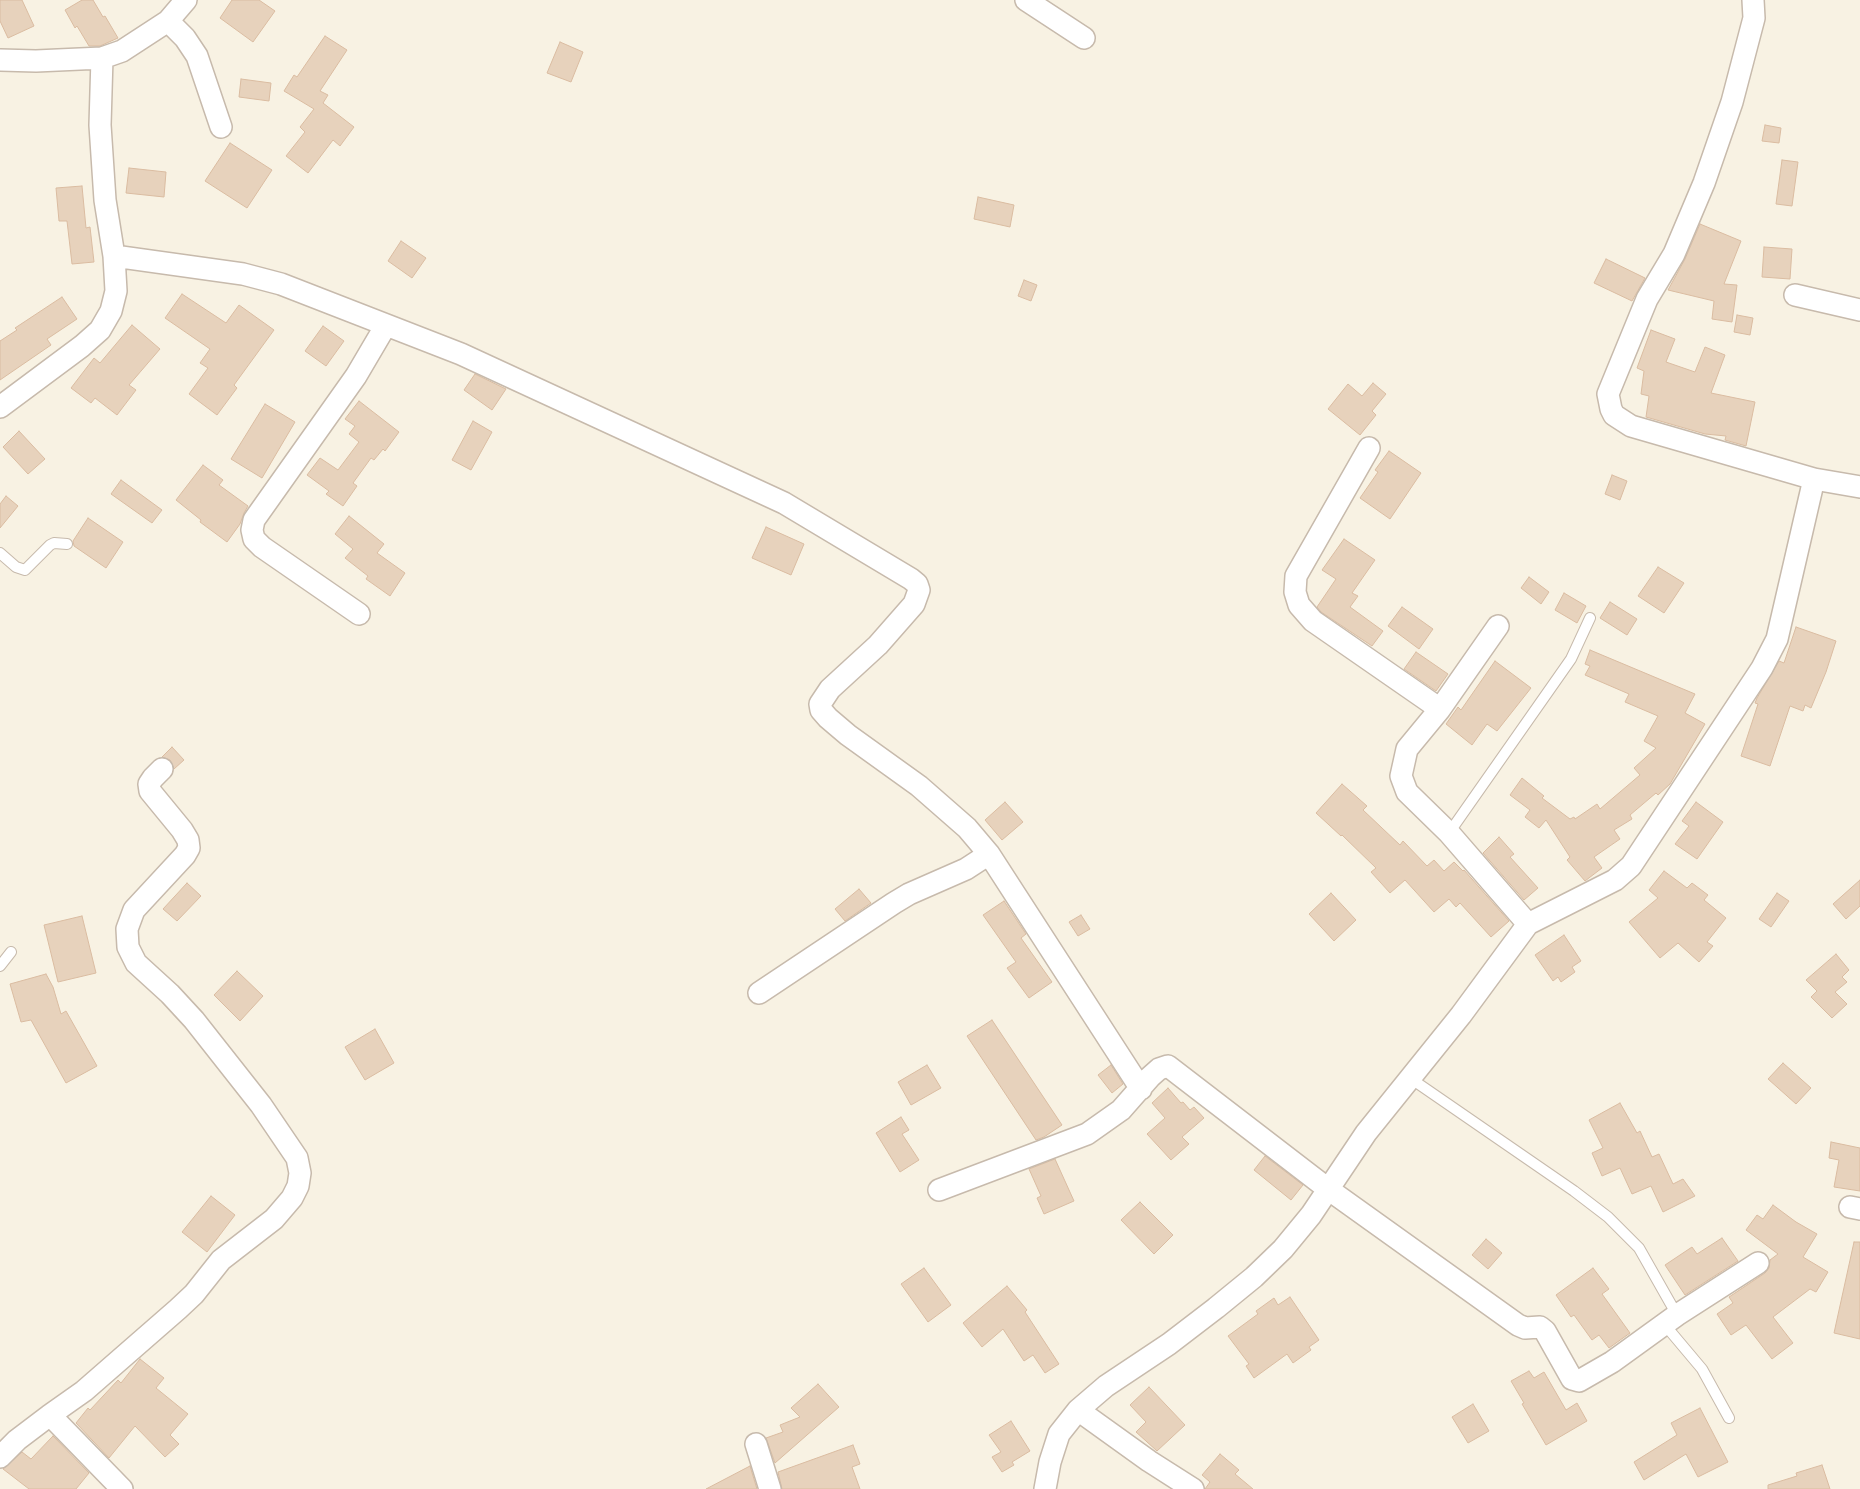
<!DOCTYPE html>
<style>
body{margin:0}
canvas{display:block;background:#f8f2e3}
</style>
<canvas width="1860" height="1489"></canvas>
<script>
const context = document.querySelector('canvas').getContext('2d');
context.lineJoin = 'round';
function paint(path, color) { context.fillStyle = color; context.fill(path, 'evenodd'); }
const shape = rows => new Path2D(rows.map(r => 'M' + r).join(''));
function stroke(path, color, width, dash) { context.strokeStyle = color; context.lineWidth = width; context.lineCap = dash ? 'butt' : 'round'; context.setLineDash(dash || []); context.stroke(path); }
const building = shape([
 [0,0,22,0,34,26,8,38,0,21,0,0],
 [82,0,93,0,103,17,105,16,118,38,100,46,89,46,77,26,75,28,65,10,82,0],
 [232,0,259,0,275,11,253,42,220,18,232,0],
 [325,36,347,50,320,91,328,95,323,103,354,127,340,146,333,140,308,173,286,156,305,132,300,127,314,109,284,91,294,75,297,77,325,36],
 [560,42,583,52,571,82,547,73,560,42],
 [241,79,271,83,269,101,239,97,241,79],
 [1765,125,1781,128,1779,143,1762,141,1765,125],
 [230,143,272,170,247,208,205,181,230,143],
 [1782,160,1798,162,1792,206,1776,204,1782,160],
 [129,168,166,172,164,197,126,193,129,168],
 [82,186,86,228,90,227,94,262,72,264,67,221,59,221,56,188,82,186],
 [978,197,1014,205,1010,227,974,219,978,197],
 [1700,224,1741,241,1724,284,1737,285,1732,322,1712,319,1714,301,1668,290,1685,259,1700,224],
 [401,241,426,258,412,278,388,261,401,241],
 [1764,247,1792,249,1790,279,1762,277,1764,247],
 [1606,259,1645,278,1632,301,1594,283,1606,259],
 [1024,280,1037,285,1031,301,1018,296,1024,280],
 [182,294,226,323,239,305,274,330,234,385,237,388,217,415,189,394,208,368,200,363,210,349,165,318,182,294],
 [62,297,77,319,47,339,51,345,0,380,0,341,17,330,15,328,62,297],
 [1737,315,1753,318,1750,335,1734,332,1737,315],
 [132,325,160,349,129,385,136,390,117,415,95,398,91,403,71,388,94,358,100,363,132,325],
 [323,326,344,341,326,366,305,351,323,326],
 [1651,330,1675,339,1666,362,1695,372,1705,347,1725,355,1711,393,1755,402,1746,446,1725,440,1726,436,1705,434,1646,417,1649,396,1641,394,1644,371,1637,368,1651,330],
 [475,374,506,389,492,410,464,390,475,374],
 [1373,383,1386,394,1372,411,1376,415,1360,435,1328,409,1348,384,1362,396,1373,383],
 [359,401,399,432,385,451,383,449,374,460,371,458,353,483,357,486,343,506,326,494,329,491,307,475,320,458,338,470,359,442,349,434,355,426,345,419,359,401],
 [265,404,295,422,262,478,231,459,265,404],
 [473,421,492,432,471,470,452,460,473,421],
 [19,431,45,459,28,474,3,447,19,431],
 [1389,451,1421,473,1390,519,1360,498,1378,472,1375,470,1389,451],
 [203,465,223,480,219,485,248,506,244,513,240,524,227,542,200,522,201,520,176,500,203,465],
 [1612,475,1627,481,1620,500,1605,494,1612,475],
 [121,480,162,510,152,523,111,494,121,480],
 [6,496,18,506,0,528,0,504,6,496],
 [349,516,384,544,377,553,405,573,390,596,366,579,368,576,345,558,353,549,335,534,349,516],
 [88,518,123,542,106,568,74,546,73,541,88,518],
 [766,527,804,544,791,575,752,558,766,527],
 [1344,539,1375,560,1352,593,1358,596,1350,607,1383,631,1372,646,1321,612,1317,607,1336,579,1322,570,1344,539],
 [1658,567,1684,583,1664,613,1638,596,1658,567],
 [1529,577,1549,592,1541,604,1521,588,1529,577],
 [1564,593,1586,606,1577,623,1555,610,1564,593],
 [1610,602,1637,619,1627,635,1600,618,1610,602],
 [1402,607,1433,629,1419,649,1388,626,1402,607],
 [1796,627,1836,641,1826,672,1811,708,1805,705,1803,711,1790,706,1770,766,1741,756,1758,704,1755,703,1757,698,1779,661,1784,663,1796,627],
 [1590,650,1695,694,1685,713,1705,724,1670,784,1658,795,1656,793,1630,815,1632,819,1614,830,1620,839,1594,857,1602,868,1585,881,1567,860,1570,857,1546,820,1539,828,1525,817,1530,810,1510,795,1522,778,1544,796,1542,798,1570,819,1574,817,1575,819,1597,804,1600,809,1640,775,1634,768,1656,748,1644,741,1658,716,1625,702,1629,694,1585,675,1590,666,1585,664,1590,650],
 [1416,652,1448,674,1436,691,1404,669,1416,652],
 [1495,661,1531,688,1497,731,1487,724,1472,745,1446,724,1458,707,1461,710,1495,661],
 [172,747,184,760,174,769,170,760,162,757,172,747],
 [1342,784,1367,806,1363,810,1400,845,1403,841,1427,866,1434,860,1444,871,1454,862,1463,871,1464,870,1509,921,1491,937,1460,903,1456,907,1449,899,1434,912,1405,880,1390,893,1371,872,1376,868,1342,835,1341,836,1316,813,1342,784],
 [1005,802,1023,822,1002,840,985,820,1005,802],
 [1696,802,1723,822,1697,859,1675,844,1689,826,1682,821,1696,802],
 [1499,837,1514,854,1510,857,1538,888,1524,900,1483,853,1499,837],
 [1664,871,1687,888,1692,883,1708,895,1704,900,1726,918,1707,942,1713,946,1699,962,1678,943,1660,958,1629,922,1658,898,1649,890,1664,871],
 [1860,880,1860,906,1846,919,1833,904,1860,880],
 [187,883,201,896,177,921,163,909,187,883],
 [859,889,871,903,845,921,835,909,859,889],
 [1331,893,1356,920,1334,941,1309,914,1331,893],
 [1777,893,1789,901,1771,927,1759,919,1777,893],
 [1004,901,1026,934,1021,938,1052,982,1029,998,1007,968,1016,962,983,915,1004,901],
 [1081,915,1090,929,1078,936,1069,922,1081,915],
 [82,916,96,973,58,982,44,925,82,916],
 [1564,935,1581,961,1572,967,1575,972,1561,982,1558,977,1553,981,1535,955,1564,935],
 [1836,954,1849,970,1842,977,1847,982,1835,992,1847,1004,1832,1018,1811,997,1817,991,1806,980,1836,954],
 [237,971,263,996,240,1021,214,995,237,971],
 [46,974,53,987,61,1014,66,1011,97,1066,66,1083,31,1020,21,1022,10,984,46,974],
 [992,1020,1062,1125,1044,1137,1036,1140,967,1036,992,1020],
 [375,1029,394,1063,365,1080,345,1047,375,1029],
 [1783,1063,1811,1088,1796,1104,1768,1079,1783,1063],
 [927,1065,941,1088,911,1105,898,1082,927,1065],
 [1111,1065,1123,1084,1112,1093,1098,1075,1111,1065],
 [1168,1088,1181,1103,1183,1102,1190,1110,1194,1107,1204,1118,1182,1137,1189,1144,1171,1160,1147,1134,1165,1118,1152,1103,1168,1088],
 [1620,1103,1637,1133,1640,1131,1652,1157,1659,1154,1673,1184,1683,1179,1695,1196,1663,1212,1651,1186,1632,1194,1620,1168,1602,1176,1592,1153,1603,1148,1589,1120,1620,1103],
 [901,1117,909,1130,902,1134,919,1160,900,1172,876,1133,901,1117],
 [1831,1142,1860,1148,1860,1191,1834,1187,1839,1160,1829,1158,1831,1142],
 [1265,1156,1303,1185,1291,1200,1254,1170,1265,1156],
 [1055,1159,1074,1201,1044,1214,1037,1198,1041,1196,1029,1169,1055,1159],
 [211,1196,235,1215,207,1252,182,1232,211,1196],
 [1140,1202,1173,1235,1154,1254,1121,1220,1140,1202],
 [1773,1205,1796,1222,1817,1234,1803,1257,1828,1272,1816,1292,1810,1289,1773,1317,1793,1343,1772,1359,1746,1325,1731,1335,1717,1314,1733,1303,1729,1297,1765,1273,1769,1268,1770,1260,1778,1254,1746,1230,1757,1215,1763,1219,1773,1205],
 [1722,1238,1738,1261,1685,1295,1665,1265,1692,1247,1697,1254,1722,1238],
 [1486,1239,1502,1253,1488,1269,1472,1255,1486,1239],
 [1854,1242,1860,1242,1860,1339,1834,1333,1854,1242],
 [924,1268,951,1305,928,1322,901,1284,924,1268],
 [1593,1268,1609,1289,1602,1294,1630,1333,1609,1348,1599,1335,1592,1340,1574,1315,1571,1317,1556,1295,1593,1268],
 [1007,1286,1027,1310,1025,1312,1059,1364,1045,1373,1033,1355,1024,1361,1003,1329,982,1347,963,1323,1007,1286],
 [1290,1297,1319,1340,1309,1347,1311,1350,1293,1363,1287,1354,1254,1378,1246,1366,1249,1364,1228,1336,1258,1314,1256,1311,1274,1298,1278,1305,1290,1297],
 [140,1359,164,1378,156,1388,188,1414,170,1435,179,1444,165,1457,135,1426,109,1458,76,1423,88,1408,90,1410,118,1380,121,1383,140,1359],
 [1529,1371,1534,1378,1544,1372,1566,1410,1577,1403,1587,1421,1546,1445,1522,1404,1524,1403,1511,1381,1529,1371],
 [818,1384,839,1407,775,1463,766,1438,783,1432,780,1425,800,1417,791,1408,818,1384],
 [1149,1387,1185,1425,1157,1451,1136,1432,1146,1422,1130,1405,1149,1387],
 [1473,1404,1489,1431,1468,1443,1452,1417,1473,1404],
 [1700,1408,1728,1462,1698,1477,1686,1454,1644,1480,1634,1462,1677,1435,1671,1423,1700,1408],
 [1011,1421,1030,1451,1012,1462,1014,1465,1002,1472,992,1457,1001,1452,989,1435,1011,1421],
 [53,1436,89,1473,76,1489,29,1489,3,1469,22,1452,31,1459,53,1436],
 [853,1445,860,1464,852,1467,860,1489,782,1489,778,1472,853,1445],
 [1220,1454,1239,1470,1235,1474,1253,1489,1205,1489,1210,1482,1202,1475,1220,1454],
 [1822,1465,1830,1489,1768,1489,1768,1485,1797,1476,1796,1473,1822,1465],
 [750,1466,757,1489,706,1489,750,1466]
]);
paint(building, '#e7d2bc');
stroke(building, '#dabca1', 1);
const service = shape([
 [0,553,16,567,25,570,50,545,54,543,67,544],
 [1449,833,1571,659,1590,618],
 [0,966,11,952],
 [1410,1078,1574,1191,1608,1217,1639,1248,1677,1315],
 [1665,1325,1702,1369,1729,1418]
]);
const minor = shape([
 [1026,0,1084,38],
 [1753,0,1754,18,1732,102,1704,183,1674,254,1647,299,1608,394,1611,409,1614,415,1631,426,1814,479,1860,487],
 [168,21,185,38,197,56,221,127],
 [0,60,36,61,102,58,122,51,168,21,186,0],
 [114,256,243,274,281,284,461,354,784,503,911,579,917,584,919,590,914,604,878,645,830,689,820,704,821,710,828,718,848,735,919,786,967,828,989,854,1141,1089],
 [1795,295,1860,310],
 [0,407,82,346,100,330,111,311,116,291,114,256,105,200,100,125,102,58],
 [1369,448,1296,576,1295,592,1299,605,1313,621,1440,709],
 [359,614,262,547,254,539,252,530,254,520,356,376,386,325],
 [1528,924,1615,880,1631,866,1762,668,1777,639,1814,479],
 [759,993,894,903,909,894,966,869,989,854],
 [939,1190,1087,1134,1121,1110,1150,1077,1159,1069,1168,1066,1328,1189,1518,1325,1525,1328,1540,1327,1545,1331,1572,1379,1579,1381,1612,1362,1677,1315,1758,1263],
 [1850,1207,1860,1209],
 [1078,1410,1149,1461,1193,1489],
 [756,1444,770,1489],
 [0,1457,17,1440,50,1415],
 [122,1489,50,1415,84,1391,178,1309,194,1294,221,1260,274,1219,292,1198,298,1186,300,1173,297,1158,261,1105,194,1020,170,994,136,963,128,947,127,929,134,910,185,855,189,848,188,840,182,830,150,791,149,784,153,778,162,769],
 [1045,1489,1050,1462,1059,1434,1078,1410,1106,1386,1169,1344,1216,1308,1254,1277,1283,1249,1311,1215,1366,1133,1461,1015,1528,924,1449,833,1407,792,1401,776,1407,749,1440,709,1498,626]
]);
stroke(service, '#c7baac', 12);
stroke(minor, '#c7baac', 24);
stroke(service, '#fff', 10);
stroke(minor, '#fff', 21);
</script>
